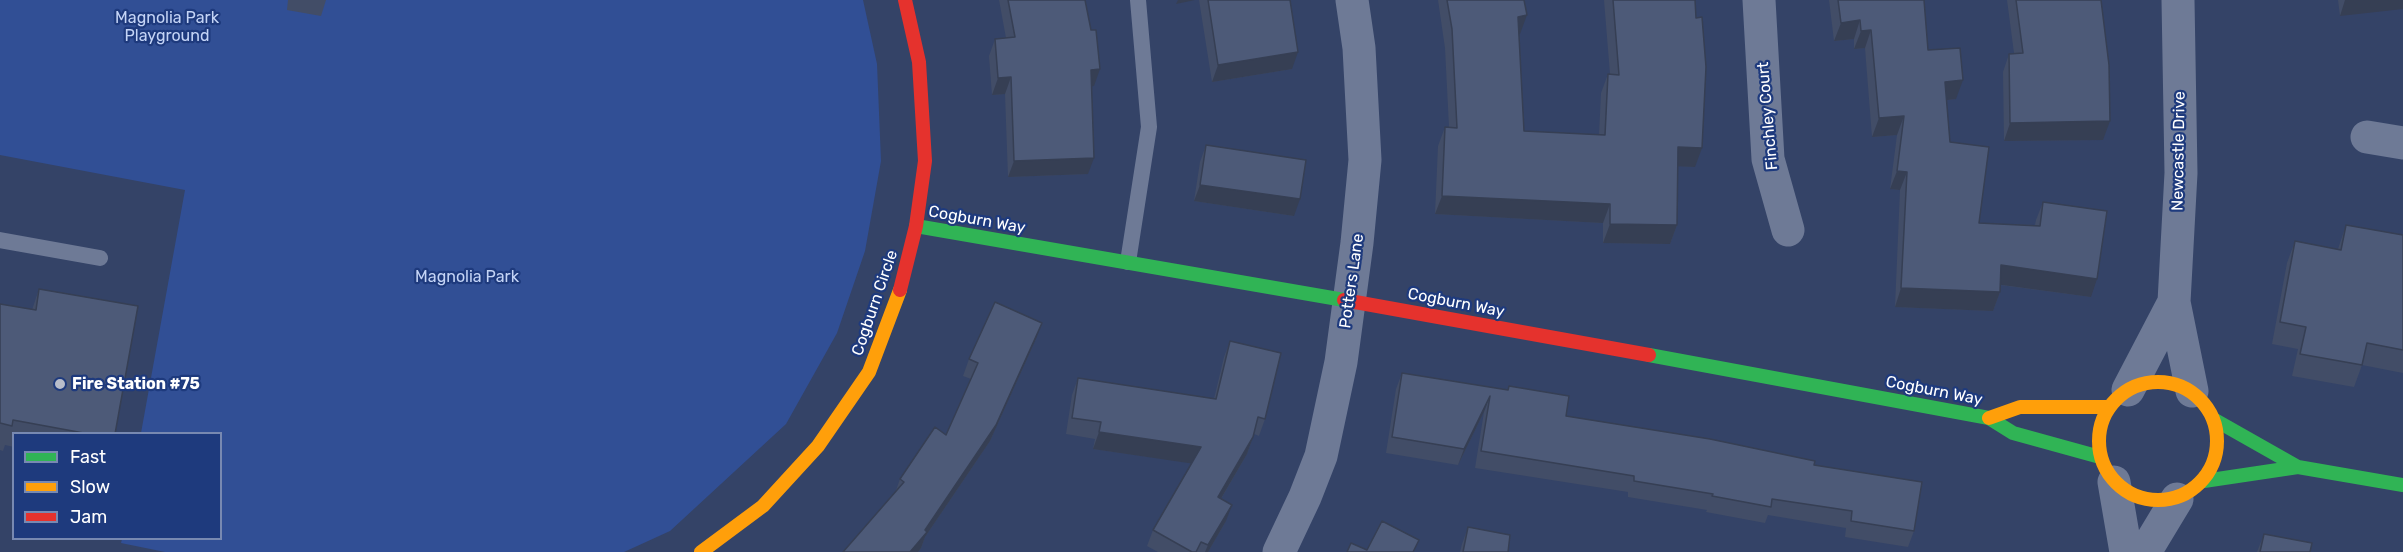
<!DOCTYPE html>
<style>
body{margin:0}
#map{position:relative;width:2403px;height:552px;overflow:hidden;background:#344367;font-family:Rubik,sans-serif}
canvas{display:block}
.legend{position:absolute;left:12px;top:432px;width:210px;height:108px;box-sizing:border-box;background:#1e3a7d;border:2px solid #7889b1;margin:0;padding:8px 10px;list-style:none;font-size:18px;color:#fff}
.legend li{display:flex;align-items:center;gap:12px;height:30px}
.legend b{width:30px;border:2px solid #7889b1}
</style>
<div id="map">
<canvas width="2403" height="552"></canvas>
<ul class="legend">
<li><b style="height:8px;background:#30b455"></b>Fast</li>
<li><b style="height:8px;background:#ff9f0a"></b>Slow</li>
<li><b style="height:8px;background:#e5322d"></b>Jam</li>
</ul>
</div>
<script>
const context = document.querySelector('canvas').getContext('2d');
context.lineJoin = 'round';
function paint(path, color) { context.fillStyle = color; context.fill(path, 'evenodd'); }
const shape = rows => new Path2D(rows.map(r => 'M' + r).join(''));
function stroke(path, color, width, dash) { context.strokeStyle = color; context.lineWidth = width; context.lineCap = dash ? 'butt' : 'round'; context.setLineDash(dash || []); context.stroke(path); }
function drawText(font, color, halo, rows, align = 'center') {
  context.font = font + ' Rubik,sans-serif'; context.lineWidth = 4.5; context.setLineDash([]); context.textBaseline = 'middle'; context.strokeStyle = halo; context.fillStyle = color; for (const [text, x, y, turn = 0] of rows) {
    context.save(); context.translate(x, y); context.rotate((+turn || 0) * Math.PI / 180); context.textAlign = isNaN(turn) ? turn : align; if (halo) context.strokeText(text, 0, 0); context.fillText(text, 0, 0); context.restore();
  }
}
paint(shape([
 [0,0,863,0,877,64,881,161,865,251,837,333,786,424,670,531,624,552,165,552,121,543,122,539,220,538,220,434,141,433,185,190,0,155]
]), '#314f95');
stroke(shape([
 [0,240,100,258],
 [1128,262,1149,127,1138,0]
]), '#6e7a96', 16);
stroke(shape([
 [1759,0,1768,159,1788,230],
 [2178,0,2181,173,2174,302,2192,391],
 [2367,137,2403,143],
 [2128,390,2174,302],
 [2114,482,2126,552],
 [1279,552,1305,497,1321,456,1341,362,1357,243,1365,160,1359,48,1352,0],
 [2145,552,2177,499]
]), '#6e7a96', 33);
stroke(shape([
 [916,226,1344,300],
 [1649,355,1989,418,2013,433,2100,457],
 [2215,420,2298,467],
 [2204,481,2298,467,2403,485]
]), '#30b455', 14);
stroke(shape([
 '2099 441a59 59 0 1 1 118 0a59 59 0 1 1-118 0Z',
 [1989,418,2020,407,2109,407],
 [701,552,763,506,818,446,869,372,900,290]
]), '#ff9f0a', 14);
stroke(shape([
 [900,290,916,226,925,161,919,62,905,0],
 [1344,300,1649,355]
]), '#e5322d', 14);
paint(shape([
 [288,0,326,0,321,16,287,10],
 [999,0,1085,0,1094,86,1092,86,1088,174,1008,177,1005,94,992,95,989,56,995,39,1006,38],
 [1199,0,1290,0,1292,69,1212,82],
 [1438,0,1524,0,1520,34,1519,34,1524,131,1599,135,1601,93,1608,74,1610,74,1604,0,1695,0,1695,167,1678,166,1677,225,1670,244,1603,243,1603,223,1435,214,1438,146,1445,127,1449,127,1445,48],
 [1829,0,1924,0,1928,50,1956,99,1946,100,1950,142,1979,223,2035,225,2036,220,2043,202,2091,297,2000,285,2000,292,1993,311,1895,307,1900,190,1890,189,1897,135,1872,137,1865,48,1854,49,1854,39,1834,41],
 [2007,0,2101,0,2103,140,2004,141,2003,72,2009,54,2014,53],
 [2338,0,2403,0,2340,16],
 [1206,145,1294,216,1194,201,1200,162],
 [2346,225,2403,235,2403,373,2362,365,2354,387,2292,376,2298,349,2272,344,2287,263,2295,241,2338,249],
 [39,289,115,434,14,434,14,447,5,445,3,451,0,450,0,304,32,310],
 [1036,339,990,441,925,537,921,548,918,552,843,552,895,493,900,479,946,435,971,379,963,376,969,359],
 [1230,341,1265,419,1259,436,1254,434,1247,454,1221,499,1226,521,1208,552,1158,552,1147,546,1153,530,1192,463,1093,449,1095,439,1066,434,1072,395,1078,378,1214,399,1224,357],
 [1402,373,1507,390,1509,386,1566,416,1814,465,1914,531,1908,547,1845,537,1846,528,1768,515,1765,523,1706,512,1707,510,1628,497,1628,492,1475,468,1484,412,1458,465,1386,453,1396,389],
 [1468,527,1508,552,1460,552,1462,544],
 [2264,534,2310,552,2257,552]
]), '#424d67');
paint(shape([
 [1178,0,1195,0,1176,4],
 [2345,0,2403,0,2403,9,2340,16],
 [1527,15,1520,34,1511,36,1518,17],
 [1860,20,1854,39,1834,41,1841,23],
 [1871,30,1865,48,1854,49,1861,31],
 [1298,52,1292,69,1212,82,1218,65],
 [1100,69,1094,86,1085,87,1091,70],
 [1011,77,1005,94,992,95,998,78],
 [1963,80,1956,99,1938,101,1945,82],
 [1904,116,1897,135,1872,137,1879,118],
 [2110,121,2103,140,2004,141,2010,123],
 [1678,147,1702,148,1695,167,1671,166],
 [1094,158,1088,174,1008,177,1014,161],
 [1897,171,1907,172,1900,190,1890,189],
 [1200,185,1300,199,1294,216,1194,201],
 [1442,196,1610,204,1603,223,1435,214],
 [1610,224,1677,225,1670,244,1603,243],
 [2001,265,2097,279,2091,297,1995,284],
 [1901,288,2000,292,1993,311,1895,307],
 [1042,323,1036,339,990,441,925,537,921,548,918,552,910,552],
 [1490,396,1484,412,1458,465,1464,449],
 [1099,432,1201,447,1195,464,1093,449],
 [1253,437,1247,454,1212,514,1218,497],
 [1232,505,1226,521,1208,552,1205,552,1208,545]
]), '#363f54');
const building = shape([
 [1008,0,1085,0,1091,30,1096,30,1100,69,1091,70,1094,158,1014,161,1011,77,998,78,995,39,1015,37,1008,0],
 [1208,0,1290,0,1298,52,1218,65,1208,0],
 [1447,0,1524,0,1527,15,1518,17,1524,131,1605,135,1608,74,1619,75,1613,0,1695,0,1696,18,1702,17,1706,67,1702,148,1678,147,1677,225,1610,224,1610,204,1442,196,1445,127,1457,128,1452,29,1447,0],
 [1838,0,1924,0,1928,50,1960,48,1963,80,1945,82,1950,142,1989,147,1979,223,2040,226,2043,202,2107,211,2097,279,2001,265,2000,292,1901,288,1907,172,1897,171,1904,116,1879,118,1871,30,1861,31,1860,20,1841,23,1838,0],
 [2016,0,2101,0,2109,65,2110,121,2010,123,2009,54,2023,53,2016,0],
 [1206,145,1306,160,1300,199,1200,185,1206,145],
 [2346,225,2403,235,2403,350,2367,343,2362,365,2300,354,2306,327,2280,322,2295,241,2341,250,2346,225],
 [39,289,138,306,115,434,89,434,13,420,12,426,0,423,0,304,36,310,39,289],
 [995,302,1042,323,996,425,925,530,927,532,910,552,843,552,904,482,900,479,935,427,946,435,978,363,969,359,995,302],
 [1230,341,1281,353,1265,419,1258,417,1253,437,1218,497,1232,505,1208,545,1201,542,1196,552,1192,552,1153,530,1201,447,1099,432,1101,422,1072,418,1078,378,1216,399,1230,341],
 [1402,373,1508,390,1509,386,1569,396,1566,416,1710,439,1815,461,1814,465,1922,482,1914,531,1851,521,1852,511,1772,499,1771,507,1712,496,1713,494,1634,481,1634,476,1481,451,1490,396,1464,449,1392,437,1402,373],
 [1382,521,1419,540,1413,552,1347,552,1351,543,1367,550,1382,521],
 [1468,527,1510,535,1508,552,1463,552,1468,527],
 [2264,534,2312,543,2310,552,2260,552,2264,534]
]);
paint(building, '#4d5a78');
stroke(building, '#363f54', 1.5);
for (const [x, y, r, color] of [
 [60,384,6,"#b8bdca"]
]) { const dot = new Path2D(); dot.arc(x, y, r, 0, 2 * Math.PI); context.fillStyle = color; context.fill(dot); stroke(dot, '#1e3a7d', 2); }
drawText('16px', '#c4d4f6', '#1e3a7d', [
 ["Magnolia Park",167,18],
 ["Playground",167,36],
 ["Magnolia Park",467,277]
]);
drawText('16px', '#fff', '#1e3a7d', [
 ["Finchley Court",1768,116,-95],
 ["Newcastle Drive",2179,151,-89],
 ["Cogburn Way",977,220,10],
 ["Potters Lane",1352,281,-82],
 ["Cogburn Circle",875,303,-71],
 ["Cogburn Way",1456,303,11],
 ["Cogburn Way",1934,391,11]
]);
drawText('bold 16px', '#fff', '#1e3a7d', [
 ["Fire Station #75",72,384]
], 'left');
</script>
